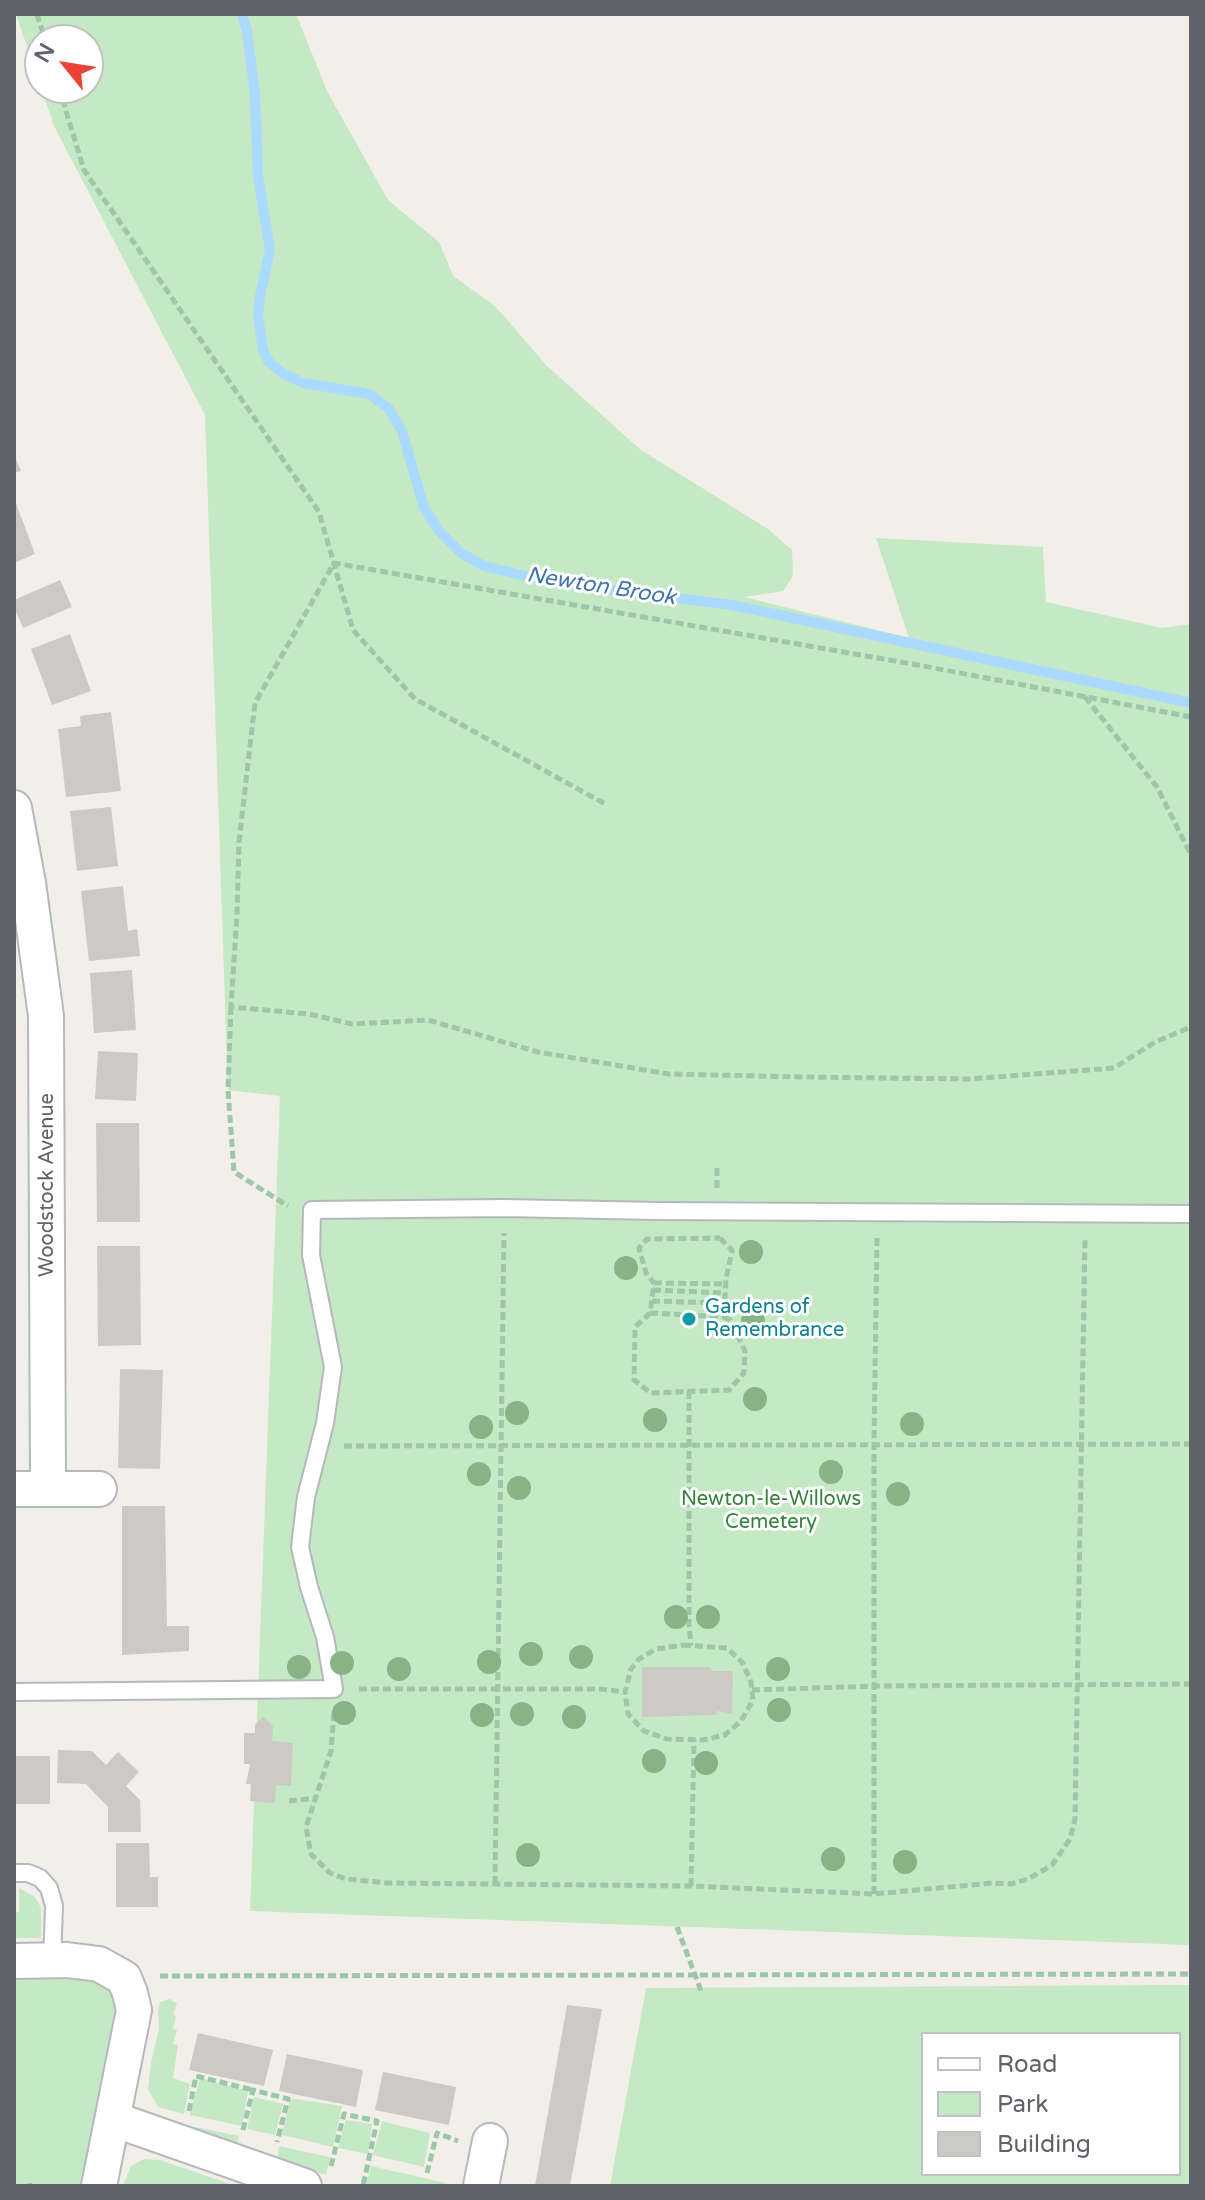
<!DOCTYPE html>
<style>
body{margin:0}
#map{position:relative;width:1205px;height:2200px;overflow:hidden;background:#f1efe8;font-family:"Varela Round",sans-serif}
canvas{display:block}
.frame{position:absolute;inset:0;border:16px solid #5f6368;pointer-events:none}
.legend{position:absolute;left:921px;top:2032px;width:260px;height:144px;box-sizing:border-box;background:#fff;border:2px solid #bfc1c3;margin:0;padding:10px 14px;list-style:none;font-size:24px;color:#5f6368}
.legend li{display:flex;align-items:center;gap:16px;height:40px}
.legend b{width:40px;border:2px solid #bfc1c3}
.north{position:absolute;left:24px;top:24px;width:80px;height:80px;box-sizing:border-box;background:#fff;border:2px solid #bfc1c3;border-radius:50%;rotate:300deg;font-size:22px;font-weight:700;line-height:32px;text-align:center;color:#5f6368}
.north::after{content:'';display:block;margin:auto;width:28px;height:36px;background:#ea4335;clip-path:polygon(50% 0,100% 100%,50% 72%,0 100%)}
</style>
<div id="map">
<canvas width="1205" height="2200"></canvas>
<div class="frame"></div>
<ul class="legend">
<li><b style="height:10px;background:#fff"></b>Road</li>
<li><b style="height:22px;background:#c5e8c5"></b>Park</li>
<li><b style="height:22px;background:#cccac5"></b>Building</li>
</ul>
<div class="north">N</div>
</div>
<script>
const context = document.querySelector('canvas').getContext('2d');
context.lineJoin = 'round';
function paint(path, color) { context.fillStyle = color; context.fill(path, 'evenodd'); }
const shape = rows => new Path2D(rows.map(r => 'M' + r).join(''));
function stroke(path, color, width, dash) { context.strokeStyle = color; context.lineWidth = width; context.lineCap = dash ? 'butt' : 'round'; context.setLineDash(dash || []); context.stroke(path); }
function drawText(font, color, halo, rows, align = 'center') {
  context.font = font + ' "Varela Round",sans-serif'; context.lineWidth = 6; context.setLineDash([]); context.textBaseline = 'middle'; context.strokeStyle = halo; context.fillStyle = color; for (const [text, x, y, turn = 0] of rows) {
    context.save(); context.translate(x, y); context.rotate((+turn || 0) * Math.PI / 180); context.textAlign = isNaN(turn) ? turn : align; if (halo) context.strokeText(text, 0, 0); context.fillText(text, 0, 0); context.restore();
  }
}
paint(shape([
 [16,14,296,14,327,91,388,200,439,242,453,276,495,306,547,366,641,450,768,529,792,550,793,576,783,591,744,597,909,638,876,538,1043,547,1046,602,1162,628,1191,624,1191,1945,250,1911,280,1096,228,1090,205,415,54,126,41,88,88,88,88,40,40,40,40,84],
 [19,1888,35,1897,41,1908,41,1938,14,1938,14,1912,19,1912],
 [14,1975,84,1976,107,1987,122,2012,85,2186,14,2186],
 [1191,1985,1191,2186,610,2186,646,1988],
 [923,2034,1179,2034,1179,2174,923,2174],
 [169,1999,177,2003,173,2015,176,2016,173,2029,177,2030,173,2044,178,2045,173,2078,190,2084,184,2114,158,2107,148,2089,151,2063,159,2029,158,2010,160,2002],
 [200,2078,248,2091,242,2126,190,2115],
 [254,2097,283,2104,275,2135,247,2129],
 [296,2099,342,2106,333,2147,282,2135,290,2100],
 [346,2120,372,2124,368,2154,338,2148],
 [166,2121,239,2136,236,2147],
 [382,2121,430,2133,424,2167,373,2155],
 [279,2146,330,2157,326,2175,277,2160],
 [144,2159,160,2160,236,2186,123,2186,131,2166],
 [371,2166,446,2183,444,2186,366,2186]
]), '#c5e8c5');
stroke(shape([
 [242,14,247,31,255,94,258,176,270,250,260,296,258,316,263,350,269,362,284,374,303,383,369,394,389,409,402,431,424,508,440,532,461,553,484,566,554,583,732,605,1191,703]
]), '#aadaff', 10);
paint(shape([
 [14,454,21,471,14,473],
 [14,498,35,554,14,563],
 [60,580,72,607,23,628,14,607,14,600],
 [70,634,91,691,52,705,31,649],
 [111,712,121,791,66,797,58,729,81,726,80,716],
 [111,807,118,866,77,871,70,811],
 [123,886,128,931,137,929,140,956,89,961,81,891],
 [132,970,136,1030,94,1033,90,973],
 [98,1051,138,1053,136,1101,95,1099],
 [96,1123,139,1123,140,1222,97,1222],
 [97,1246,140,1246,141,1345,98,1346],
 [120,1369,163,1370,160,1469,118,1468],
 [122,1506,165,1506,167,1626,189,1626,189,1651,122,1655],
 [642,1667,709,1667,713,1671,733,1671,732,1714,717,1711,716,1715,642,1717],
 [263,1717,273,1726,272,1741,293,1743,291,1786,276,1785,275,1803,250,1801,251,1784,246,1784,250,1764,244,1764,244,1733,255,1733,255,1725],
 [58,1750,92,1751,106,1765,118,1752,139,1772,126,1786,140,1800,141,1832,108,1832,108,1807,86,1784,57,1783],
 [14,1756,50,1756,50,1804,14,1804],
 [116,1843,149,1843,150,1877,158,1877,158,1907,116,1907],
 [567,2005,602,2009,570,2186,535,2186],
 [198,2033,273,2050,264,2086,189,2070],
 [287,2054,363,2070,356,2107,279,2091],
 [383,2072,456,2087,449,2125,375,2110]
]), '#cccac5');
const service = shape([
 [14,1692,334,1689,325,1637,309,1587,300,1547,306,1497,325,1423,333,1367,311,1255,312,1210,504,1208,657,1211,1191,1214],
 [14,1873,28,1873,40,1878,49,1888,54,1906,52,1961]
]);
const minor = shape([
 [14,808,28,883,46,1016,48,1489],
 [14,1489,99,1489],
 [14,1961,67,1960,99,1964,124,1978,130,1993,134,2010,99,2186],
 [113,2119,304,2186],
 [481,2186,490,2141]
]);
stroke(service, '#b5b8bc', 20);
stroke(minor, '#b5b8bc', 38);
stroke(shape([
 [37,14,45,40],
 [59,88,84,170,319,512,353,630,415,699,607,805],
 [1085,697,1157,787,1191,855],
 [1191,717,918,665,334,563,255,703,239,842,237,915,231,1007,309,1014,352,1024,428,1020,538,1052,669,1074,806,1077,969,1079,1114,1068,1155,1042,1191,1027],
 [231,1007,228,1090,234,1172,288,1206],
 [717,1188,717,1165],
 [720,1238,732,1250,726,1279,724,1317,730,1320,745,1351,744,1373,729,1390,651,1393,634,1380,635,1327,650,1313,654,1283,646,1273,639,1248,647,1239,720,1238],
 [654,1283,726,1284],
 [653,1290,725,1293],
 [652,1301,725,1303],
 [650,1313,724,1317],
 [689,1391,689,1624,691,1645],
 [344,1446,1191,1444],
 [683,1645,727,1648,742,1662,751,1682,753,1700,741,1721,725,1735,703,1740,667,1739,644,1731,628,1714,625,1692,631,1669,639,1659,656,1649,683,1645],
 [359,1689,600,1689,625,1692],
 [752,1690,876,1686,1191,1684],
 [334,1713,331,1751,306,1827,311,1854,330,1873,346,1879,388,1883,691,1886,874,1894,992,1883,1011,1884,1028,1879,1052,1865,1070,1839,1075,1819,1085,1238],
 [289,1801,316,1798],
 [495,1884,504,1233],
 [691,1886,694,1740],
 [874,1894,874,1445,877,1235],
 [677,1927,701,1991],
 [160,1976,1191,1974],
 [189,2111,196,2076,253,2090],
 [243,2130,253,2090,288,2099,277,2142],
 [331,2166,344,2114,377,2121,363,2186],
 [427,2173,437,2133,458,2141],
 [30,2186,30,2183]
]), '#9cc7a9', 5, [8, 4]);
stroke(service, '#fff', 16);
stroke(minor, '#fff', 34);
context.fillStyle = '#89b387';
for (const [x, y] of [
 [751,1252],
 [626,1268],
 [753,1321],
 [755,1399],
 [517,1413],
 [655,1420],
 [912,1424],
 [481,1427],
 [831,1472],
 [479,1474],
 [519,1488],
 [898,1494],
 [676,1617],
 [708,1617],
 [531,1654],
 [581,1657],
 [489,1662],
 [342,1663],
 [299,1667],
 [399,1669],
 [778,1669],
 [779,1710],
 [344,1713],
 [522,1714],
 [482,1715],
 [574,1717],
 [654,1761],
 [706,1763],
 [528,1855],
 [833,1859],
 [905,1862]
]) { context.beginPath(); context.arc(x, y, 12, 0, 2 * Math.PI); context.fill(); }
for (const [x, y, r, color] of [
 [689,1319,8,"#0f9aa8"]
]) { const dot = new Path2D(); dot.arc(x, y, r, 0, 2 * Math.PI); context.fillStyle = color; context.fill(dot); stroke(dot, '#fff', 3); }
drawText('20px', '#5f6368', '#fff', [
 ["Woodstock Avenue",48,1185,-90]
]);
drawText('20px', '#0d838f', '#fff', [
 ["Gardens of",705,1308],
 ["Remembrance",705,1331]
], 'left');
drawText('20px', '#348238', '#fff', [
 ["Newton-le-Willows",771,1500],
 ["Cemetery",771,1523]
]);
drawText('italic 22px', '#4174aa', '#fff', [
 ["Newton Brook",601,587,9]
]);
</script>
